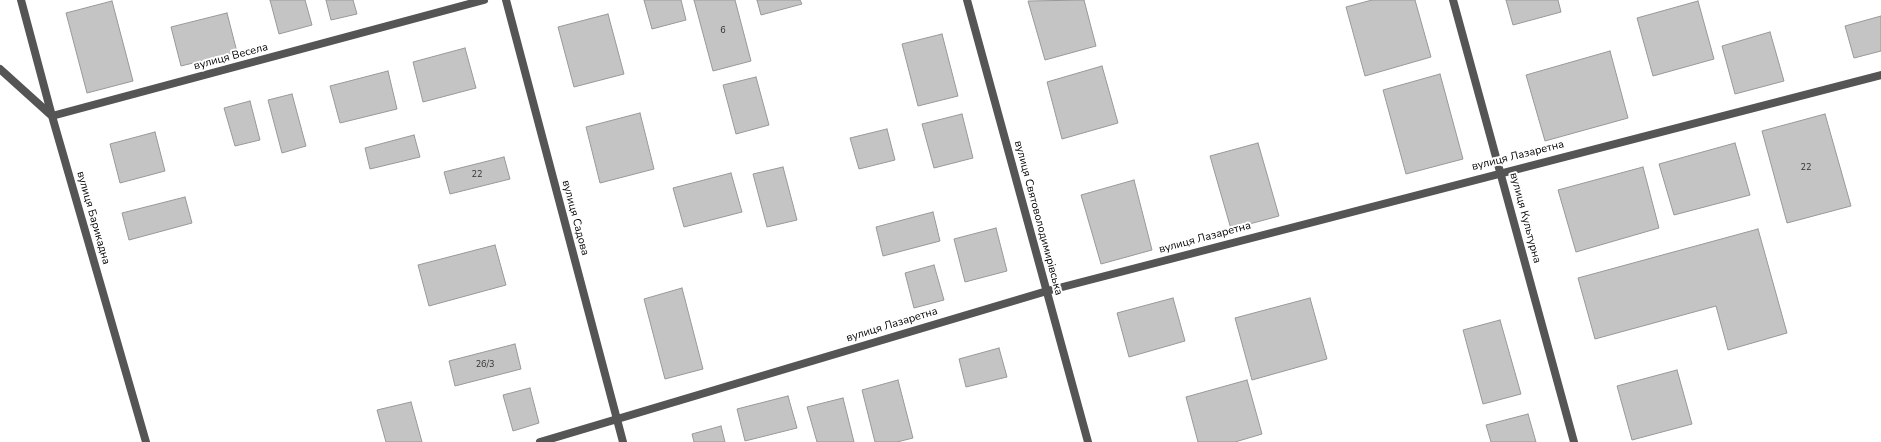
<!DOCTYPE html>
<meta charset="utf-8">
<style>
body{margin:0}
canvas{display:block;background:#fff}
</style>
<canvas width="1881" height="442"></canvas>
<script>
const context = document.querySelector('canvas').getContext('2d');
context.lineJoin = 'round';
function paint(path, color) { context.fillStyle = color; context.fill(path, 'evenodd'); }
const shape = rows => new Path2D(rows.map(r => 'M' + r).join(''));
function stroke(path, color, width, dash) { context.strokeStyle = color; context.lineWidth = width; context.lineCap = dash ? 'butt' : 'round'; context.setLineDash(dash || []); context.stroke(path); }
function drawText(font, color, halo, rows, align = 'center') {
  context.font = font + ' "Nunito Sans",sans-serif'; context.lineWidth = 4; context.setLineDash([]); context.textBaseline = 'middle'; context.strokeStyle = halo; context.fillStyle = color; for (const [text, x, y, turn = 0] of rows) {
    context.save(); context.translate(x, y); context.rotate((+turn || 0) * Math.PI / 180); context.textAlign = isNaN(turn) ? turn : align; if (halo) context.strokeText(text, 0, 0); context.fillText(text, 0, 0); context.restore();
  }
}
const building = shape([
 [270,0,305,0,312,25,279,34,270,0],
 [326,0,353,0,357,14,331,20,326,0],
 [644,0,681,0,686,20,652,29,644,0],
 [694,0,735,0,751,61,713,71,694,0],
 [757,0,800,0,802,4,761,15,757,0],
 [1084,0,1096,46,1045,60,1028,1,1084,0],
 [1372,0,1415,0,1431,57,1365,76,1346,7,1372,0],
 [1506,0,1558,0,1561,12,1513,25,1506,0],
 [112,1,133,81,87,93,66,13,112,1],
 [1698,1,1714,59,1653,76,1637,18,1698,1],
 [227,13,237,52,181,66,171,27,227,13],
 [608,14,624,74,574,87,558,27,608,14],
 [1881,16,1881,51,1854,58,1845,26,1881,16],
 [1770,32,1784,81,1735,94,1722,46,1770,32],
 [942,34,958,96,918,106,902,44,942,34],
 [465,48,476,88,423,102,413,62,465,48],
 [1610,51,1628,118,1545,141,1526,75,1610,51],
 [1102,66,1118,123,1062,139,1047,82,1102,66],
 [388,71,397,109,340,123,330,86,388,71],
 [1440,74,1463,159,1406,174,1383,90,1440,74],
 [756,77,769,125,736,134,723,85,756,77],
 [292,94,306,146,282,153,268,100,292,94],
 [250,101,260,140,235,146,224,108,250,101],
 [640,113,654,169,600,183,586,127,640,113],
 [962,114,973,158,934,168,922,124,962,114],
 [1825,114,1851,206,1787,223,1762,131,1825,114],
 [887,129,895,160,859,169,850,138,887,129],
 [155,132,165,171,120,183,110,144,155,132],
 [414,135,420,157,370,169,365,148,414,135],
 [1258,143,1279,216,1231,229,1210,156,1258,143],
 [1735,143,1750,195,1674,215,1659,164,1735,143],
 [504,157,510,179,450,194,444,172,504,157],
 [783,167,797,220,767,227,753,174,783,167],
 [1643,167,1659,228,1576,252,1558,190,1643,167],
 [731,173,742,212,684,227,673,188,731,173],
 [1134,180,1152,250,1101,264,1081,195,1134,180],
 [185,197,192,223,129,240,122,213,185,197],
 [933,212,940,241,883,256,876,227,933,212],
 [996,228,1007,271,965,282,954,239,996,228],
 [1758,229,1787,333,1728,350,1716,306,1595,339,1578,278,1758,229],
 [495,245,506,285,429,306,418,265,495,245],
 [934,265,944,300,914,308,905,273,934,265],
 [682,288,703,369,665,379,644,299,682,288],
 [1173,298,1185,341,1129,357,1117,313,1173,298],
 [1310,298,1327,359,1252,380,1235,318,1310,298],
 [1500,320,1521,394,1483,404,1463,330,1500,320],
 [515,344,521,369,455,386,449,361,515,344],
 [999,348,1007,377,966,387,959,359,999,348],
 [1677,370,1692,424,1632,440,1617,386,1677,370],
 [898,380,913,438,897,442,875,442,862,390,898,380],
 [1247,380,1262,434,1235,442,1198,442,1186,397,1247,380],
 [530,388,539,423,513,431,503,395,530,388],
 [788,396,797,428,745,441,737,409,788,396],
 [843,398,854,442,817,442,807,407,843,398],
 [411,402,422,442,386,442,377,410,411,402],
 [1528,414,1536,442,1491,442,1486,425,1528,414],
 [721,426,725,442,694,442,692,434,721,426]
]);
paint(building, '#c4c4c4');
stroke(building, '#999', 1);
stroke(shape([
 [21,0,52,116,146,442],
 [506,0,623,442],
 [1453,0,1574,442],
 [0,69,52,116,484,0],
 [540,442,1047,291,1881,75]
]), '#555', 8);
stroke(shape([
 [967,0,1088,442]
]), '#555', 8);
drawText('9px', '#313131', null, [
 ["6",723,31],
 ["22",1806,168],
 ["22",477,175],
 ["26/3",485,365]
]);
drawText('11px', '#000', '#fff', [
 ["вулиця Весела",231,57,-15],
 ["вулиця Лазаретна",1518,156,-14],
 ["вулиця Барикадна",93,218,74],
 ["вулиця Садова",575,218,75],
 ["вулиця Святоволодимирівська",1038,218,75],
 ["вулиця Культурна",1525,218,75],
 ["вулиця Лазаретна",1205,238,-15],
 ["вулиця Лазаретна",892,325,-17]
]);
</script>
